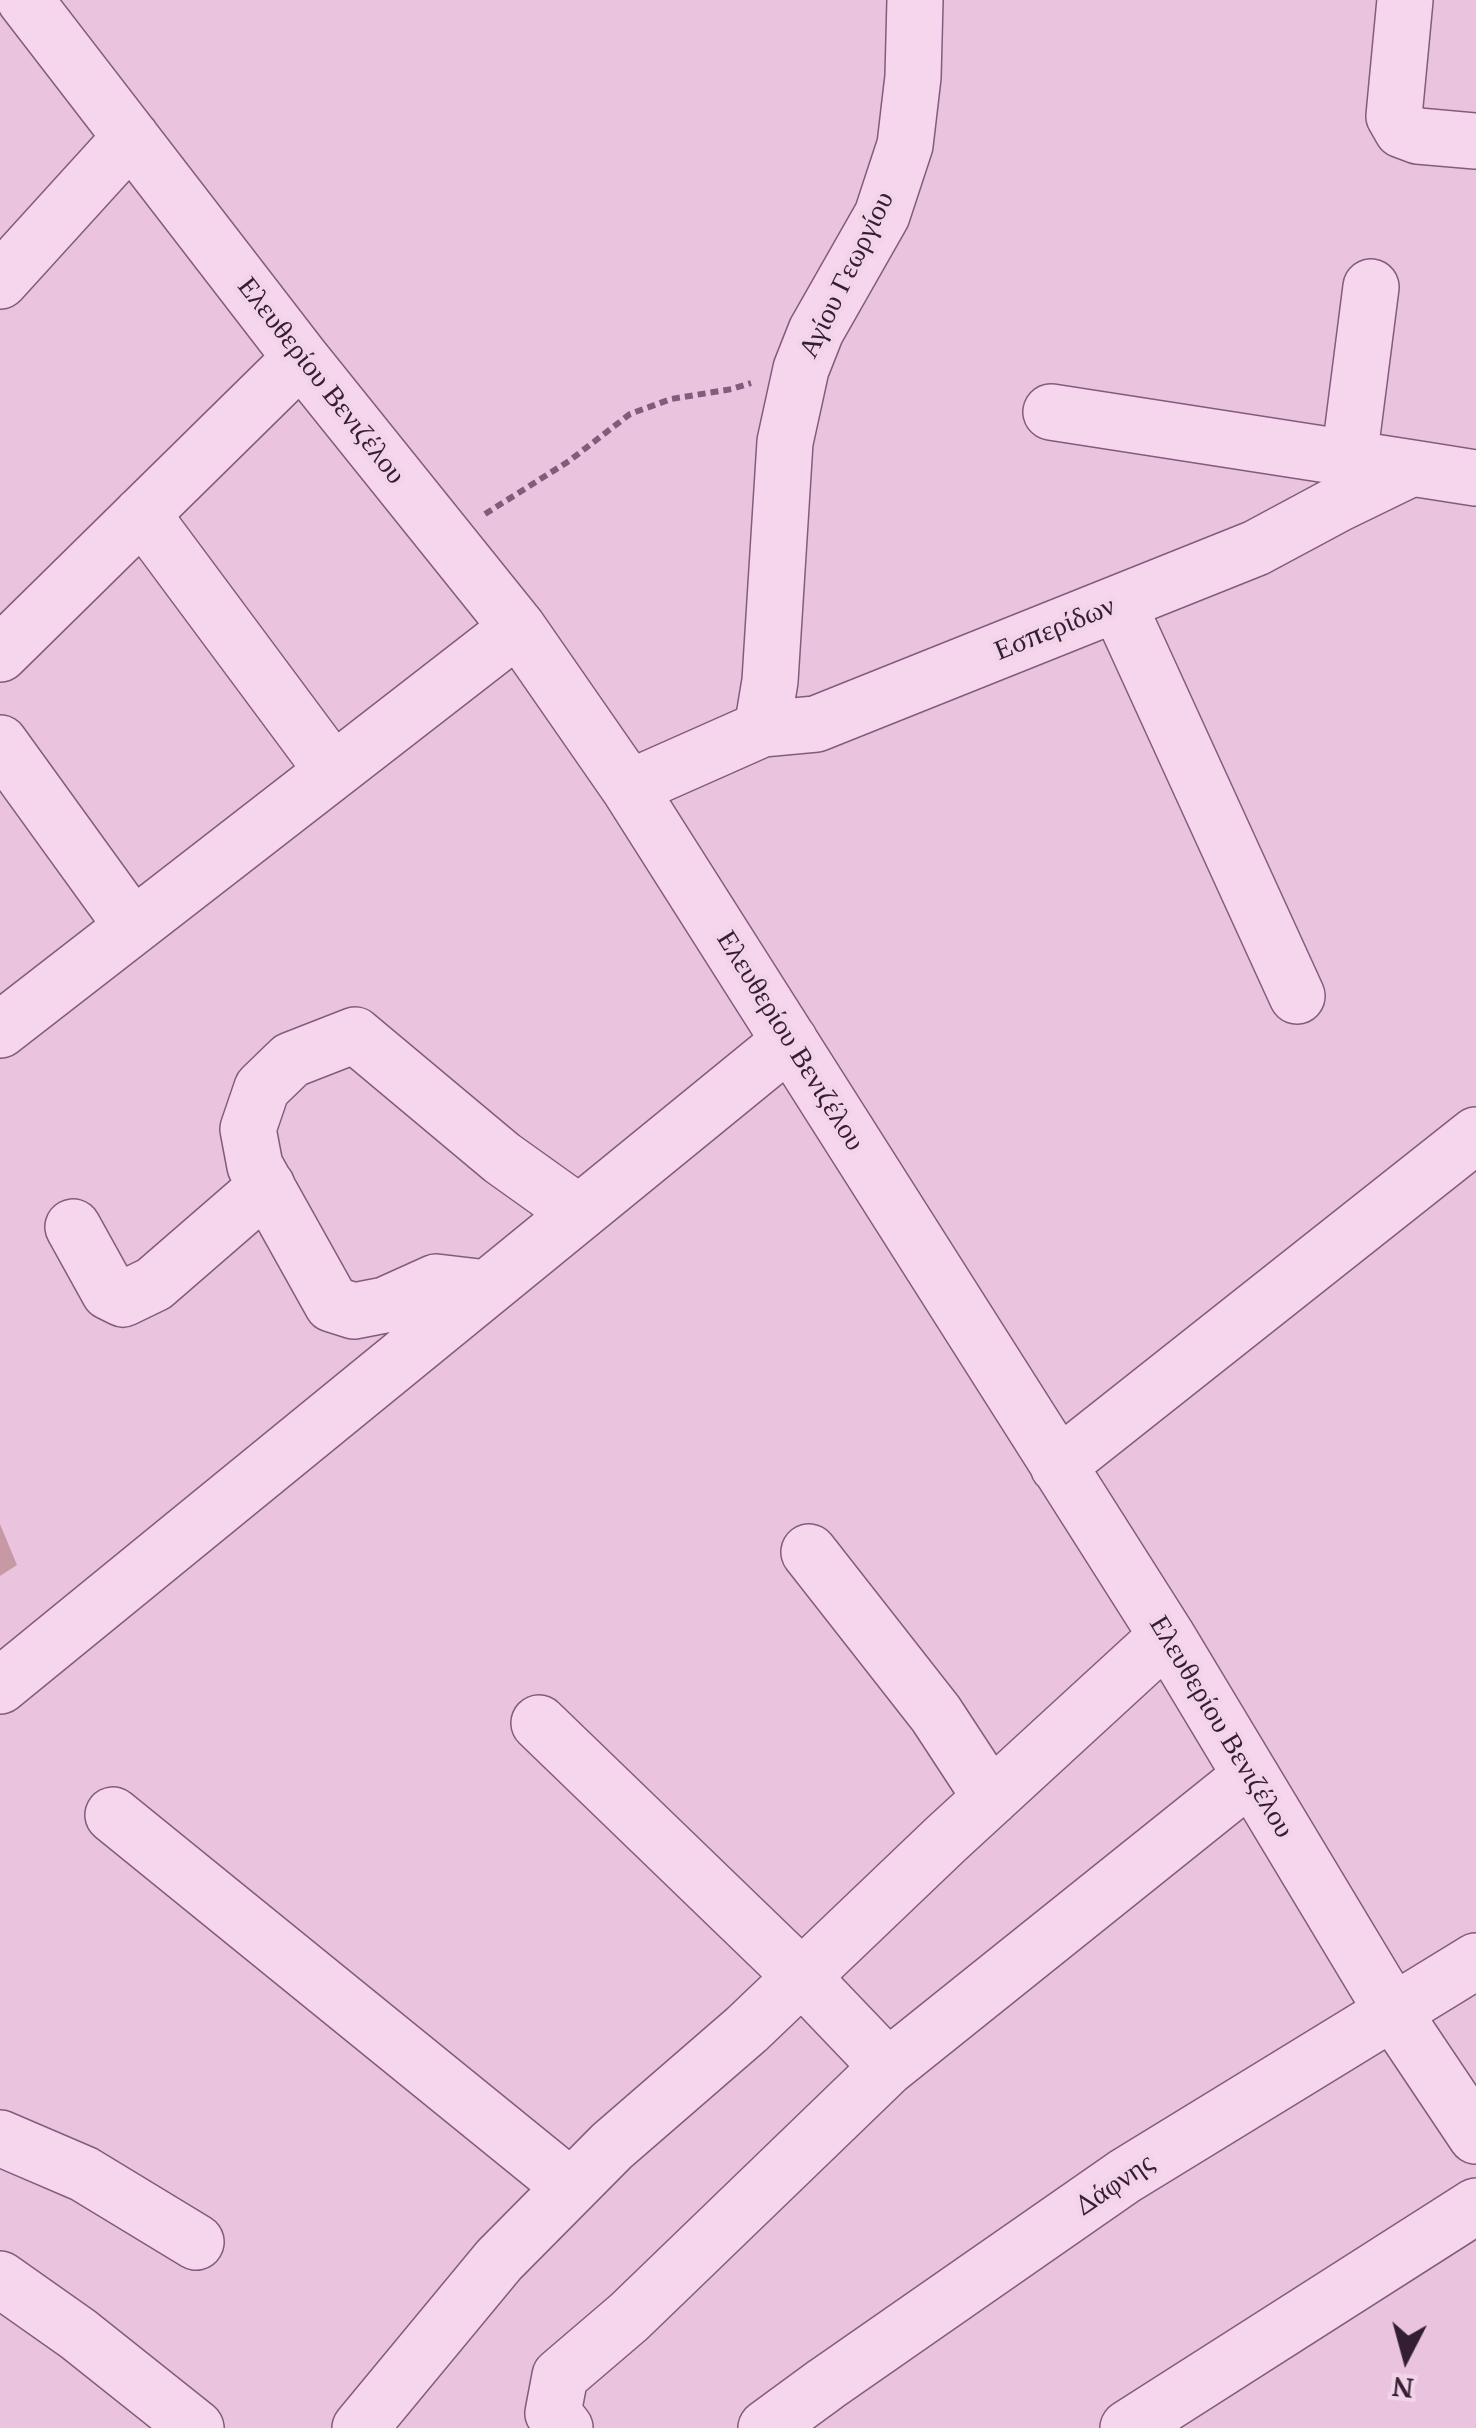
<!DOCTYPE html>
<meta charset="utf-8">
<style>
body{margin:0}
#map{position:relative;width:1476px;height:2428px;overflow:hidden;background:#eac4de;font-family:"PT Serif",serif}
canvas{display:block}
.north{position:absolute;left:1356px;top:2308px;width:100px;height:100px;-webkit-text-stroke:8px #f2d3e8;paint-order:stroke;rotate:186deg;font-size:28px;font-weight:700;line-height:40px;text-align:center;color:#341f32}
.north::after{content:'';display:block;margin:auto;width:35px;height:45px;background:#341f32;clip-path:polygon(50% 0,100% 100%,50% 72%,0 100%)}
</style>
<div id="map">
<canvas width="1476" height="2428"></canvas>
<div class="north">N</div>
</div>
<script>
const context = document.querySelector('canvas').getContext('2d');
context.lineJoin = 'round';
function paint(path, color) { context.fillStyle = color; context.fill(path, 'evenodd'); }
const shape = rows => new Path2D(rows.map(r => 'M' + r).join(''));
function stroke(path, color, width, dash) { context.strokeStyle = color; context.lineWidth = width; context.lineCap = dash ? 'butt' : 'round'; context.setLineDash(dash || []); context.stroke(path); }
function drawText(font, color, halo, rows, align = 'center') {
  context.font = font + ' "PT Serif",serif'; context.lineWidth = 9; context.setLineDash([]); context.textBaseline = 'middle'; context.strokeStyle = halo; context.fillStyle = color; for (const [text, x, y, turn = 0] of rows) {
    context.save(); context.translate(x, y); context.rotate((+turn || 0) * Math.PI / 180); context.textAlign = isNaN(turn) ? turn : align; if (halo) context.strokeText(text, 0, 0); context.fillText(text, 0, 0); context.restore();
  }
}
paint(shape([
 [0,1524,17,1565,0,1576]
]), '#c799a5');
const minor = shape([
 [25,0,301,358,518,628,629,788,1167,1636,1393,2012,1476,2136],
 [1405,0,1394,116,1402,130,1418,136,1476,141],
 [0,281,131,137],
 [1051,412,1412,468],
 [1349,459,1371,287],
 [142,514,333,771],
 [1118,604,1297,996],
 [0,654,301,358],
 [762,729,770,681,785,442,801,369,816,331,882,215,905,145,913,77,915,0],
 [0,743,133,927],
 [629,788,762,729,816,724,1256,548,1338,504,1412,468,1476,478],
 [0,1030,518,628],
 [73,1227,109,1292,123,1299,154,1284,267,1186],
 [487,1288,436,1282,385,1305,354,1311,332,1304,255,1166,248,1129,262,1088,291,1060,355,1035,502,1158,579,1213],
 [1058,1466,1476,1135],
 [809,1552,936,1714,991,1798],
 [0,1686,790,1041],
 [539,1723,802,1977,888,2067],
 [113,1815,571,2187],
 [0,2138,84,2174,196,2242],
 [0,2279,78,2334,196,2428],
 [360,2428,499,2260,612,2146,747,2029,946,1839,1167,1636],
 [565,2428,553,2413,560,2376,629,2317,888,2067,1251,1776],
 [766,2428,826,2384,1125,2176,1476,1961],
 [1128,2428,1476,2206]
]);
stroke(minor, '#835c7d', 58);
stroke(shape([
 [485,514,569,461,630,414,671,399,732,389,751,383]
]), '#835c7d', 6, [8, 5]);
stroke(minor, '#f6d6ec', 55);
drawText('28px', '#341f32', '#f2d3e8', [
 ["Αγίου Γεωργίου",847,275,-64],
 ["Ελευθερίου Βενιζέλου",321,381,52],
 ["Εσπερίδων",1055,629,-22],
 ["Ελευθερίου Βενιζέλου",790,1041,58],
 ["Ελευθερίου Βενιζέλου",1221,1727,59],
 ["Δάφνης",1115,2185,-34]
]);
</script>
